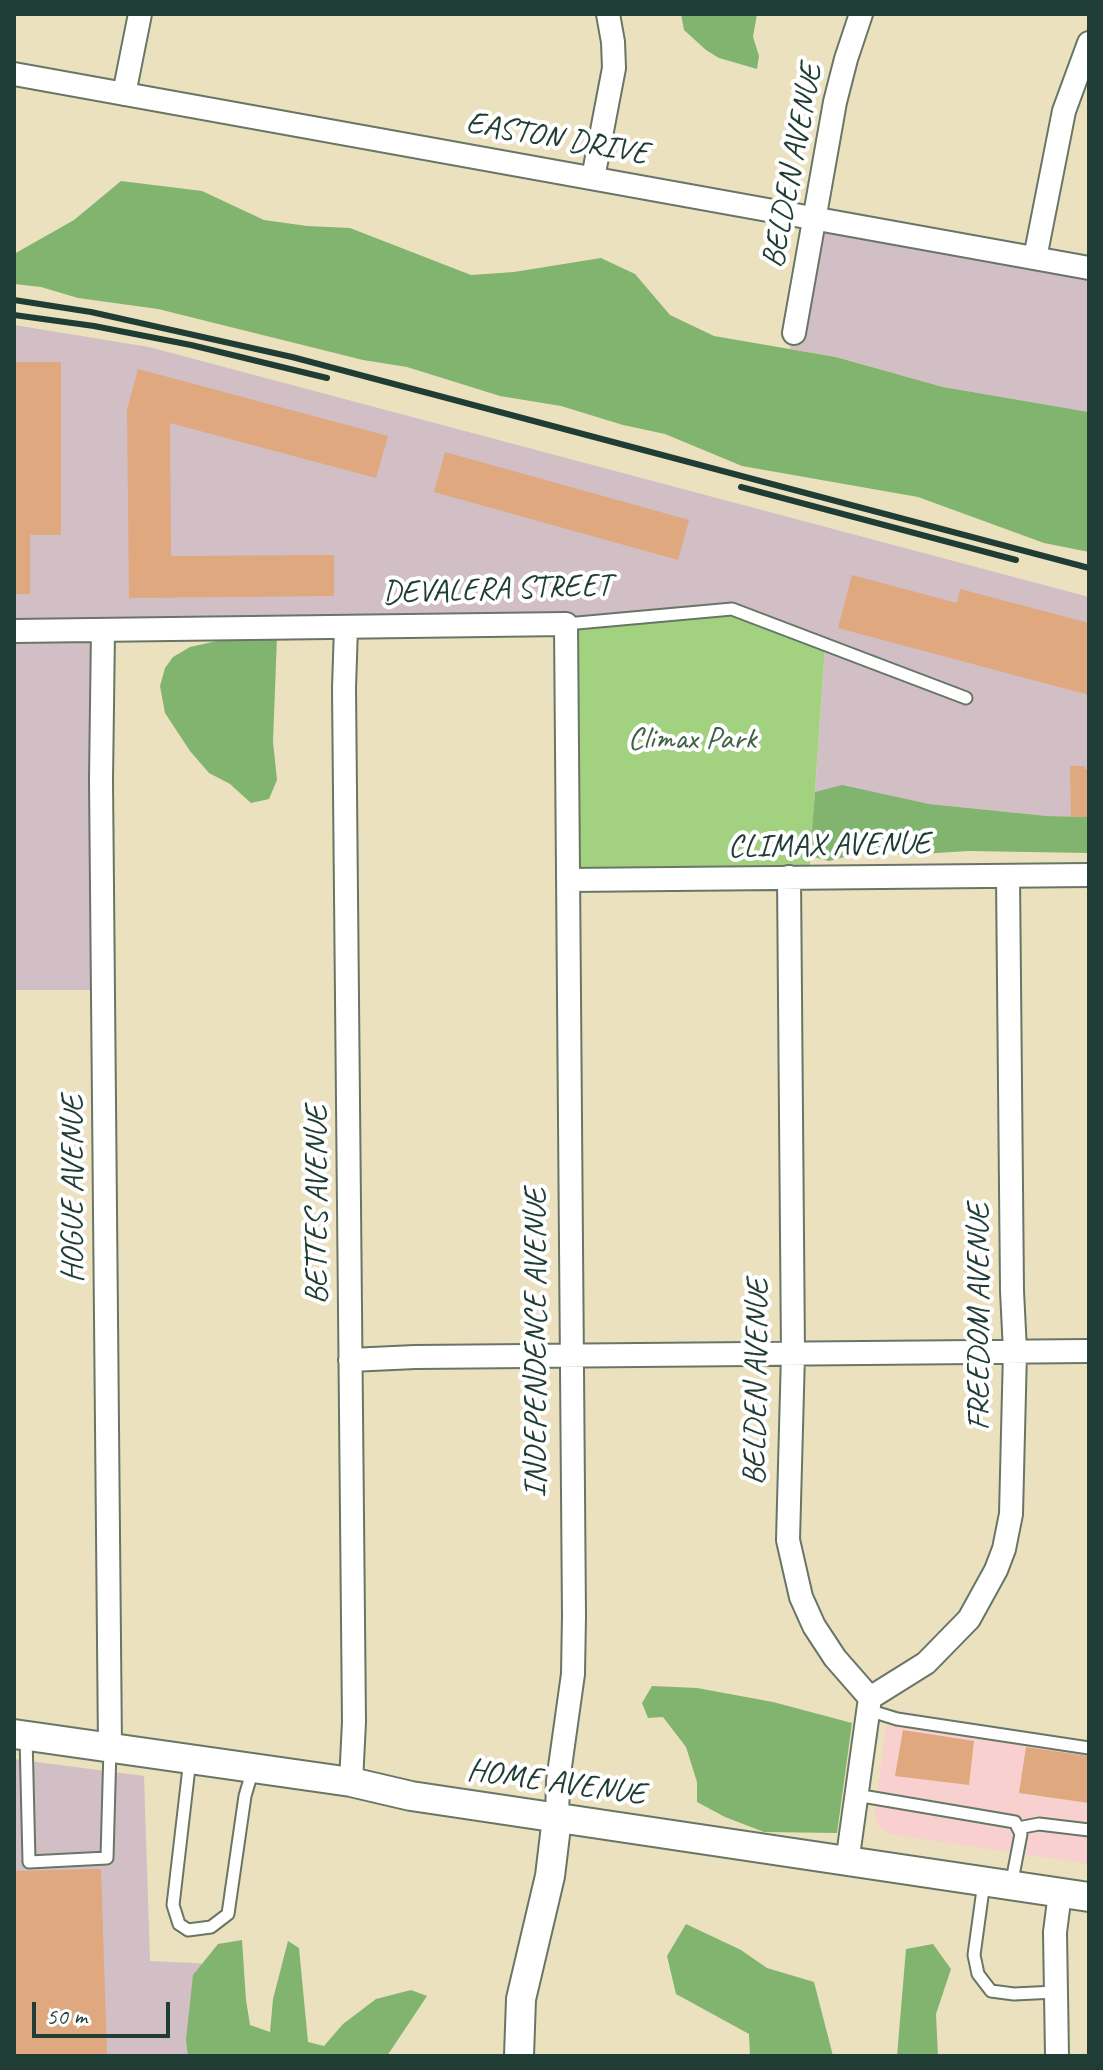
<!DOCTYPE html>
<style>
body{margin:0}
#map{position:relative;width:1103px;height:2070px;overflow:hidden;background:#ece1bf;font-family:Caveat,sans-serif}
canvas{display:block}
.frame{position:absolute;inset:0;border:16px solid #1f3d34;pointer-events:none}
.scale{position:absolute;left:32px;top:2002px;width:138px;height:36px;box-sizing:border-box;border:4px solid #1f3d34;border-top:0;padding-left:10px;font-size:24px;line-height:28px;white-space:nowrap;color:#1f3d34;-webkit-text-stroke:6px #fff;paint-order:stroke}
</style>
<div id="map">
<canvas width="1103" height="2070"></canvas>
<div class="frame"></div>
<div class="scale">50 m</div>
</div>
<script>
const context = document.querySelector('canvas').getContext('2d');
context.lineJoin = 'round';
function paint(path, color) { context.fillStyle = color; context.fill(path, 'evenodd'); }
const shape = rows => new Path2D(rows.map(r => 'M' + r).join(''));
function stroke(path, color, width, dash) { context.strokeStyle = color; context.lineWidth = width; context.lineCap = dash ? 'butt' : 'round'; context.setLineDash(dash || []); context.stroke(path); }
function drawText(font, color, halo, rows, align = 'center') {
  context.font = font + ' Caveat,sans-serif'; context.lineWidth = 8; context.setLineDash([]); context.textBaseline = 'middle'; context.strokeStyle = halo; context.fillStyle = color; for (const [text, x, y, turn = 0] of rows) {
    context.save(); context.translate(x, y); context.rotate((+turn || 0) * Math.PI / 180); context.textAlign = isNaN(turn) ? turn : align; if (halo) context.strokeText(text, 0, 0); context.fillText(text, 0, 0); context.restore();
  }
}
paint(shape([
 [895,1709,994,1732,1089,1746,1089,1864,889,1834,881,1829,876,1822,875,1810,886,1727]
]), '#f7d0cf');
paint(shape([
 [814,219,1089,268,1089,412,943,387,837,357,790,349],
 [14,325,149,347,1089,597,1089,817,1047,816,929,804,842,786,815,792,825,646,566,624,104,630,104,990,14,990],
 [14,1759,144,1776,150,1961,215,1964,217,2056,14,2056]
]), '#d2bec5');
paint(shape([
 [732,609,825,646,809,877,569,880,566,624]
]), '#a2d280');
paint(shape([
 [681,14,757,14,753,37,759,56,757,69,719,58,706,50,684,30],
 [121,181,202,191,264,220,307,226,350,228,471,275,514,272,601,258,635,274,670,315,714,336,836,357,943,387,1089,412,1089,552,1044,543,918,497,742,466,665,434,623,425,561,406,500,396,407,367,363,360,158,309,78,298,41,287,14,284,14,254,74,220],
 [277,637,273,742,277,780,269,799,251,803,230,784,209,773,190,751,165,713,160,686,165,668,173,657,190,647,226,639],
 [842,785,929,804,1047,816,1089,817,1089,853,969,851,903,855,876,849,829,861,810,856,815,792],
 [652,1686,697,1688,773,1702,852,1723,837,1833,764,1832,725,1817,697,1802,697,1782,686,1747,663,1717,648,1718,642,1703],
 [686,1924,741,1950,767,1968,814,1982,833,2056,750,2056,749,2034,676,1994,667,1956],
 [242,1940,246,2000,250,2025,270,2032,273,1999,288,1941,299,1948,308,2042,324,2046,343,2024,376,1999,411,1990,427,1996,387,2056,188,2056,186,2040,193,1975,218,1944],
 [933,1944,951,1969,936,2014,938,2056,897,2056,906,1949]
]), '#81b46e');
paint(shape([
 [14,362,61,362,61,535,30,535,30,594,14,594],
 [138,369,388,436,376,478,170,423,171,556,334,555,334,596,129,598,127,410],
 [445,452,689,520,678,560,434,492],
 [852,575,957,603,960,589,1089,623,1089,695,838,628],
 [1070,766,1085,766,1084,769,1089,769,1089,817,1071,817],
 [903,1730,974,1741,969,1785,895,1776],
 [1026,1747,1089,1756,1089,1803,1019,1793],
 [101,1869,107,2056,14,2056,14,1871]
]), '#dfa87e');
const service = shape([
 [566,624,732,609,966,698],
 [868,1710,897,1719,1089,1748],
 [26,1736,29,1862,107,1858,110,1748],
 [190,1759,173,1905,179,1924,188,1930,211,1927,228,1914,245,1796,253,1769],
 [856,1795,1015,1822,1021,1834,1011,1886],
 [1018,1828,1039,1824,1089,1830],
 [984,1882,974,1955,978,1974,991,1991,1014,1994,1056,1992]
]);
const minor = shape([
 [14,74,1089,268],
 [124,94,140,14],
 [593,178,614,68,613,42,608,14],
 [1035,258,1064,111,1089,43],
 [794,333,835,102,846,59,861,14],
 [346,627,344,688,354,1722,351,1782],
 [103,630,101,780,110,1747],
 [14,631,566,624,574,1616,573,1674,558,1781,557,1818],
 [789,877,793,1354,788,1540,801,1597,814,1626,835,1658,870,1698,847,1863],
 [569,880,1089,875],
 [350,1360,415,1357,1089,1351],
 [870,1698,926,1663,969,1619,996,1570,1004,1549,1011,1514,1015,1351,1012,1291,1008,877],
 [1057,2056,1055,1932,1060,1893]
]);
const tertiary = shape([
 [14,1734,351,1782,411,1796,1089,1897],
 [519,2056,521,1999,550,1876,557,1818]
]);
stroke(service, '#677665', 15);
stroke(minor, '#677665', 26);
stroke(tertiary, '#677665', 32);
stroke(service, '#fff', 11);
stroke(minor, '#fff', 22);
stroke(tertiary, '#fff', 28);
stroke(shape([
 [14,300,91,312,292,357,1089,568],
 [14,315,94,326,191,345,327,378],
 [741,487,1016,560]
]), '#1f3d34', 6);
drawText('32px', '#1f3d34', '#fff', [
 ["EASTON DRIVE",557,139,10],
 ["BELDEN AVENUE",793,166,-79],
 ["DEVALERA STREET",497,590,-2],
 ["CLIMAX AVENUE",829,846,-1],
 ["HOGUE AVENUE",74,1189,-90],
 ["BETTES AVENUE",318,1205,-90],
 ["FREEDOM AVENUE",980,1317,-90],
 ["INDEPENDENCE AVENUE",537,1343,-90],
 ["BELDEN AVENUE",757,1382,-89],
 ["HOME AVENUE",556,1783,8]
]);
drawText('32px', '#406247', '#fff', [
 ["Climax Park",692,740]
]);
</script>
